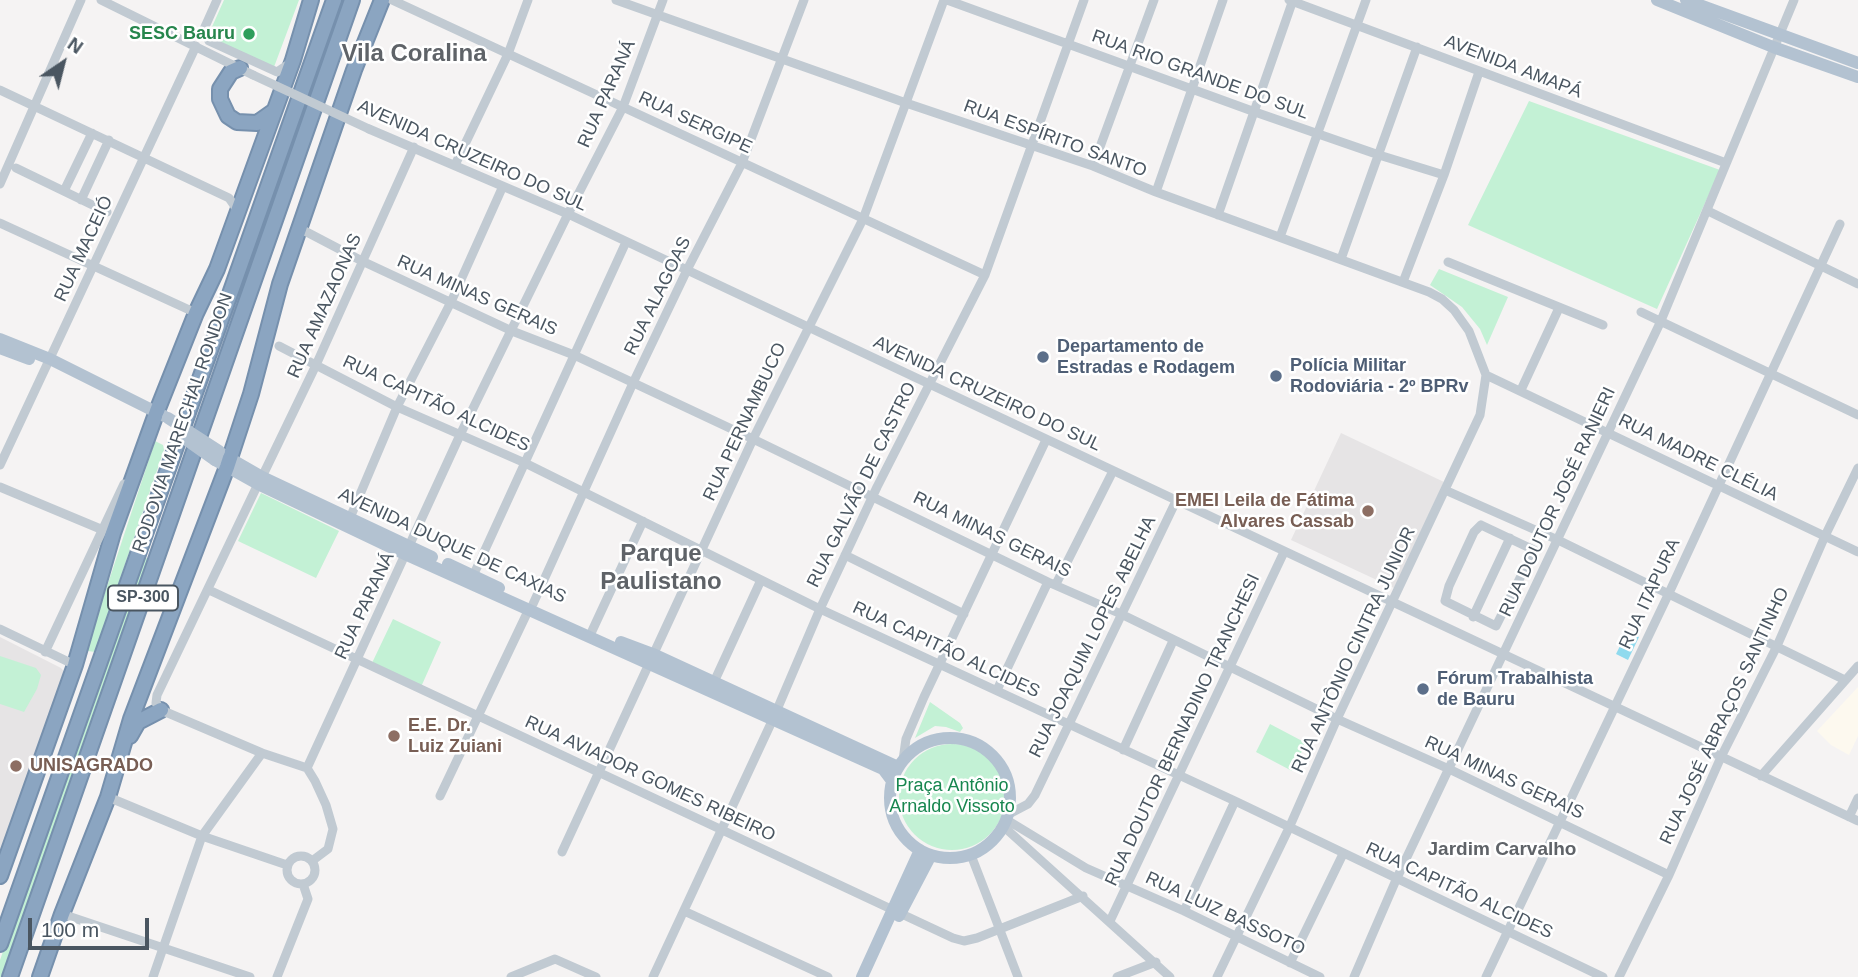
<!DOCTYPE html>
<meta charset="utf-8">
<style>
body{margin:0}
#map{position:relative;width:1858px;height:977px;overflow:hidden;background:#f5f3f3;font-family:Arial,sans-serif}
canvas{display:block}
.north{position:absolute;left:28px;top:28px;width:70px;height:70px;-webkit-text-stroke:5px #fff;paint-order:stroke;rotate:35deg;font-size:19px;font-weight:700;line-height:28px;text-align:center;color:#4a5661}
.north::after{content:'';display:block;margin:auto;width:24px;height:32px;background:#4a5661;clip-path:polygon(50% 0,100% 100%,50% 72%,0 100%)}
.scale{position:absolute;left:28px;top:918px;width:121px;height:32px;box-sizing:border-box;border:4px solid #4a5661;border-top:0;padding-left:9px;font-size:21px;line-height:24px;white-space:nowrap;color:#4a5661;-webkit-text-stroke:5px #fff;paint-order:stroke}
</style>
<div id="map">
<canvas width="1858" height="977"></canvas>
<div class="north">N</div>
<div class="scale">100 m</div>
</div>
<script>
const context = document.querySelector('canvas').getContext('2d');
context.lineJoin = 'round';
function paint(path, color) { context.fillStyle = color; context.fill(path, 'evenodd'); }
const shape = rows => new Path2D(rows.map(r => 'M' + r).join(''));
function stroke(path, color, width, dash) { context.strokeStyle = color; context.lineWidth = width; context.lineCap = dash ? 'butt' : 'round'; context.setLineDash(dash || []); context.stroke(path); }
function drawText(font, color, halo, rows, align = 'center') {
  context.font = font + ' Arial,sans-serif'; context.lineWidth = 5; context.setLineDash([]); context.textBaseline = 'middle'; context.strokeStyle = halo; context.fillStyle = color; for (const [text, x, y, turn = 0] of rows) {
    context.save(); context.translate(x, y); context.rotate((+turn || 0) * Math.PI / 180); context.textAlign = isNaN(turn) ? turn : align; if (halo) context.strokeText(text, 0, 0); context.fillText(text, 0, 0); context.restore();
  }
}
paint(shape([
 [1858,687,1858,736,1849,755,1831,745,1817,731]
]), '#fdf9ef');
paint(shape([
 [1341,433,1444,482,1394,588,1291,540],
 [0,637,61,668,65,673,0,859]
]), '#e6e4e5');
paint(shape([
 [224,0,299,0,274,67,212,38,211,29],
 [1529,101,1720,170,1657,309,1468,225],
 [1439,269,1508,297,1487,345,1480,329,1462,307,1430,285],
 [155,441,163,445,164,450,95,652,88,651,88,644],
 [261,493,339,531,316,578,238,541],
 [143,556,153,562,6,977,0,977,0,960],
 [393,619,441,642,421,687,372,663],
 [0,656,36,668,41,675,37,689,24,712,0,704],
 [930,702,960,723,963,728,960,732,946,727,935,726,915,738],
 [1270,724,1306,743,1292,771,1256,752],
 '899 797a53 53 0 1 1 106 0a53 53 0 1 1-106 0Z'
]), '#c3f1d5');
paint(shape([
 [1627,632,1639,637,1628,660,1616,654]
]), '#90daee');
const highway = shape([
 [240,68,231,72,220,89,220,99,228,116,237,122,257,123,274,111],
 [130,736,138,722,161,710],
 [0,876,75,665,113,533,157,411,196,313,217,269,293,60,311,0],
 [0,944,334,0],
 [10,977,352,0],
 [40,977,62,914,108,797,131,719,227,467,251,394,280,284,354,70,382,0]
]);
stroke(highway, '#7690ad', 18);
stroke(shape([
 [101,0,253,75],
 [217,0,204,29,209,41,277,72,289,64],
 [392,0,985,275],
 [616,0,906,103,1093,166,1156,192,1429,292,1442,299,1454,310,1469,331,1486,375,1480,415,1337,719,1289,828,1217,977],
 [947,0,1255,112,1379,155,1444,175],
 [1289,0,1726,163],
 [0,90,229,198,238,211],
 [369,129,568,214,1858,821],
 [455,165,508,54,528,0],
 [1093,166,1154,0],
 [16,168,107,212],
 [0,184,81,0],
 [64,191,92,133],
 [1156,192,1223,0],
 [81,200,109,140],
 [1708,211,1858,284],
 [1218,215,1293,0],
 [0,223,196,313],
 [299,228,362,261,512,331,574,355,753,439,1048,582,1121,614,1337,719,1449,769,1669,875],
 [1280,237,1366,0],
 [1341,259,1417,47],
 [1448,262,1603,325],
 [1403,282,1444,175,1479,72],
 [1641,312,1858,415],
 [279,346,397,407,525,463,820,609,1235,801,1603,977],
 [1486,375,1858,552],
 [1521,390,1559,308],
 [0,465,196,46],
 [262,477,316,365,414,147],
 [258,484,157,695,156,703,161,710,262,753,307,768,315,781,326,805,333,829,328,849,312,861],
 [0,487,103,530],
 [1445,490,1558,540,1845,680],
 [350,518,397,407,451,302,503,186],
 [1481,525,1534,550,1496,626,1445,601,1449,586,1474,532,1481,525],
 [845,555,964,614],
 [473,576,626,242],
 [1056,584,1113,471],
 [209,590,953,938,964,941,977,938,1083,896],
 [533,604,633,383,687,270,742,163,804,0],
 [1473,617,1510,538],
 [0,629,75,665],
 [592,631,643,521],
 [45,652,124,484],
 [714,682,761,580],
 [997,690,1048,582],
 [1123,750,1173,641],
 [903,760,906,739,924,697,1046,440],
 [307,768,460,435,568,214,623,107,663,0],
 [1761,776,1858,666],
 [440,796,528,611],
 [108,797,202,836,287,865],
 [1009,814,1028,804,1035,795,1176,501],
 [1849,817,1858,798],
 [1007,820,1086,868,1184,911,1320,977],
 [1003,826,1170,977],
 [562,852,753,439,863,219,944,0],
 [971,855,1018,977],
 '287 870a14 14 0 1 1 28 0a14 14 0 1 1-28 0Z',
 [684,911,828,977],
 [1184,911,1235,801],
 [62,914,250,977],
 [1110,921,1284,552],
 [1290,963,1343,854],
 [153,977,202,836,262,753],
 [277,977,308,899,303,884],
 [511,977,555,959,596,977],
 [653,977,773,719,820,609,877,487,985,275,1084,0],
 [1117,977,1156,962],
 [1354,977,1396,880,1660,323,1794,0],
 [1486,977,1669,593,1840,224],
 [1619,977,1669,875,1721,757,1777,646,1825,536,1858,468]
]), '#c1cad2', 9);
stroke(shape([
 [1657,0,1773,47,1858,77],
 [1686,0,1858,63],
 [0,339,50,359,164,416],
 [0,348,29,359],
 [222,454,262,477,432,557],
 [215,460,258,484,407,555,883,769,892,781],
 [448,564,499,588],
 [621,642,653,654,898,767],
 '890 798a60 60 0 1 1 120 0a60 60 0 1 1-120 0Z',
 [899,916,931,855],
 [862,977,920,850]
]), '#b3c2d1', 12);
stroke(highway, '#8ba5c1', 14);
stroke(shape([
 [253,75,369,129]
]), '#c1cad2', 9);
stroke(shape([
 [168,418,219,451],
 [184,438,215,460]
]), '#b3c2d1', 12);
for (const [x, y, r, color] of [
 [249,34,7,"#2e9e5b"],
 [1043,357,7,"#5c6f8a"],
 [1276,376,7,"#5c6f8a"],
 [1368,511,7,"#8d6e63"],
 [1423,689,7,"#5c6f8a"],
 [394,736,7,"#8d6e63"],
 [16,766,7,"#8d6e63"]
]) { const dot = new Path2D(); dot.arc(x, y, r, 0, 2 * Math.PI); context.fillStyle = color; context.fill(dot); stroke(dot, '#fff', 2.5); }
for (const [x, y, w] of [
 [143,598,70]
]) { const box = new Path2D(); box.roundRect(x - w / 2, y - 12.5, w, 25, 5); context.fillStyle = '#fff'; context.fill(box); stroke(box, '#4a5661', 2); }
drawText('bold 16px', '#4a5661', null, [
 ["SP-300",143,598]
]);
drawText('bold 18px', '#27864d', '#fff', [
 ["SESC Bauru",235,34]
], 'right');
drawText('18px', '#4a5661', '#fff', [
 ["AVENIDA AMAPÁ",1513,67,21],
 ["RUA RIO GRANDE DO SUL",1200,75,20],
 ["RUA PARANÁ",607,94,-66],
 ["RUA SERGIPE",695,123,25],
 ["RUA ESPÍRITO SANTO",1055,139,20],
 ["AVENIDA CRUZEIRO DO SUL",472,156,24],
 ["RUA MACEIÓ",84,249,-65],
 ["RUA MINAS GERAIS",477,296,24],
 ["RUA ALAGOAS",658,296,-64],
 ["RUA AMAZAONAS",325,306,-66],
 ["AVENIDA CRUZEIRO DO SUL",987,394,25],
 ["RUA CAPITÃO ALCIDES",436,404,25],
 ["RUA PERNAMBUCO",745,422,-65],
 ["RODOVIA MARECHAL RONDON",183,423,-71],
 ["RUA MADRE CLÉLIA",1698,458,26],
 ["RUA GALVÃO DE CASTRO",862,485,-64],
 ["RUA DOUTOR JOSÉ RANIERI",1558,502,-65],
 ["RUA MINAS GERAIS",992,535,26],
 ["AVENIDA DUQUE DE CAXIAS",452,546,25],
 ["RUA ITAPURA",1650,594,-65],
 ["RUA PARANÁ",365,606,-65],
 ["RUA JOAQUIM LOPES ABELHA",1093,637,-64],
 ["RUA CAPITÃO ALCIDES",946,650,25],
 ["RUA ANTÔNIO CINTRA JUNIOR",1354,650,-65],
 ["RUA JOSÉ ABRAÇOS SANTINHO",1725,716,-65],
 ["RUA DOUTOR BERNADINO TRANCHESI",1183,730,-65],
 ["RUA MINAS GERAIS",1504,778,25],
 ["RUA AVIADOR GOMES RIBEIRO",650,779,25],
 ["RUA CAPITÃO ALCIDES",1459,891,25],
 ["RUA LUIZ BASSOTO",1225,914,25]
]);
drawText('bold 18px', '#4e5e75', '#fff', [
 ["Departamento de",1057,347],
 ["Estradas e Rodagem",1057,368],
 ["Polícia Militar",1290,366],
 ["Rodoviária - 2º BPRv",1290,387],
 ["Fórum Trabalhista",1437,679],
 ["de Bauru",1437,700]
], 'left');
drawText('bold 18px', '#785e54', '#fff', [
 ["EMEI Leila de Fátima",1354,501,"right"],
 ["Alvares Cassab",1354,522,"right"],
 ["E.E. Dr.",408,726],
 ["Luiz Zuiani",408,747],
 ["UNISAGRADO",30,766]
], 'left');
drawText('18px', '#17864f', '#fff', [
 ["Praça Antônio",952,786],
 ["Arnaldo Vissoto",952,807]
]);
drawText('bold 19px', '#5f6368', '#fff', [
 ["Jardim Carvalho",1502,850]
]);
drawText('bold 24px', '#5f6368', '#fff', [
 ["Vila Coralina",414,54],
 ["Parque",661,554],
 ["Paulistano",661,582]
]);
</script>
